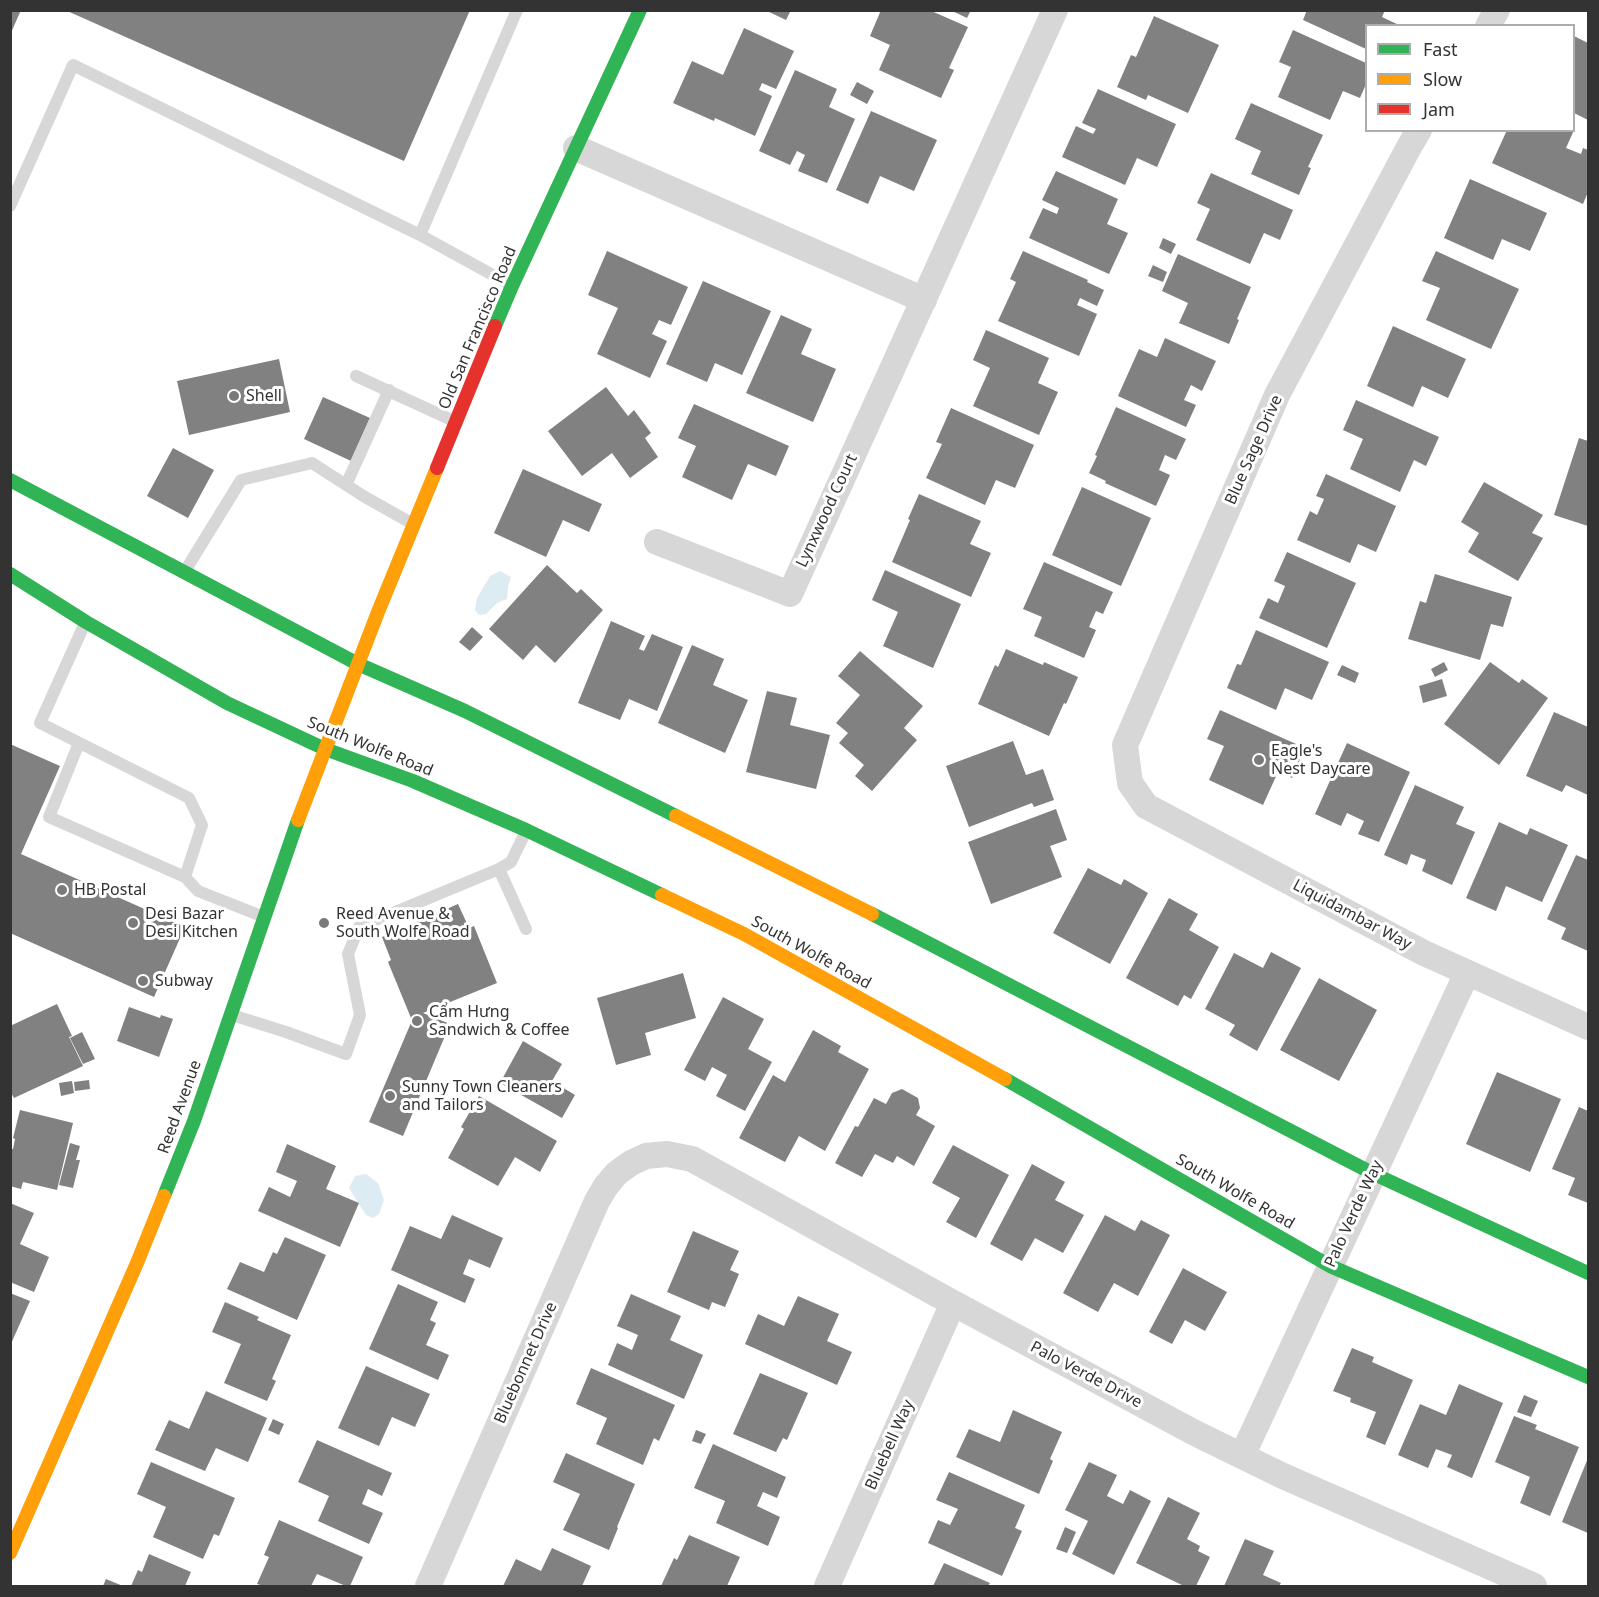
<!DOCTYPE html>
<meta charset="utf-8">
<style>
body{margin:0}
#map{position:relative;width:1599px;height:1597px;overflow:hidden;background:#fff;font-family:"Noto Sans",sans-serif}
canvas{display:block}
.frame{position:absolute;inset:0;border:12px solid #333;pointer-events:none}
.legend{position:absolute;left:1365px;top:24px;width:210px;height:108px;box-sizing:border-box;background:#fff;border:2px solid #adadad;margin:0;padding:8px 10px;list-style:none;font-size:18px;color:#333}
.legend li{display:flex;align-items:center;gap:12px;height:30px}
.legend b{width:30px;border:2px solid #adadad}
</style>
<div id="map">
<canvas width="1599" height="1597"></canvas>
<div class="frame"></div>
<ul class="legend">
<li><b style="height:8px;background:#30b455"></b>Fast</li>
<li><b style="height:8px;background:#ff9f0a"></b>Slow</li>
<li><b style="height:8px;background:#e5322d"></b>Jam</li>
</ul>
</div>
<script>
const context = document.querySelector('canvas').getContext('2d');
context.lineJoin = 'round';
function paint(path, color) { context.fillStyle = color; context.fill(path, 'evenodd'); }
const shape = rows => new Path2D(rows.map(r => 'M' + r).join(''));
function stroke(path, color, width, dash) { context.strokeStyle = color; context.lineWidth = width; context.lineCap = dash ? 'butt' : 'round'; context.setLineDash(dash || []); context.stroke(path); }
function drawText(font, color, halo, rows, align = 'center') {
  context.font = font + ' "Noto Sans",sans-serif'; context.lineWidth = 6; context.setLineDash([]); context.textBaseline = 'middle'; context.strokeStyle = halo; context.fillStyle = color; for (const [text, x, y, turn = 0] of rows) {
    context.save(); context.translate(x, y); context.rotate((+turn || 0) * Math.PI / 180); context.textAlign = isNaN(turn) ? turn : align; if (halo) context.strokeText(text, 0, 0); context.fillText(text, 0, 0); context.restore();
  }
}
paint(shape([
 [500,571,511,577,508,587,507,599,497,603,486,614,479,615,475,610,477,598,490,576],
 [366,1174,378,1183,384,1200,379,1214,373,1218,366,1215,349,1188,355,1176]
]), '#ddebf3');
paint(shape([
 [10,10,21,10,10,35],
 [65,10,470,10,404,161],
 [765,10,791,10,786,20],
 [881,10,929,10,968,27,949,68,954,70,941,98,879,70,890,45,870,36],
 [950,10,971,10,967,18],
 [1307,10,1385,10,1382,17,1401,26,1366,26,1366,49,1303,20],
 [1154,16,1219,45,1188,113,1148,95,1146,100,1117,87,1131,55,1136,57],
 [744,28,794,51,776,89,762,83,759,90,772,96,755,136,715,118,714,121,673,103,692,61,723,75],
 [1293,30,1366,63,1366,84,1360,98,1343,91,1330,120,1278,97,1291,67,1279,62],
 [1574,36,1588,43,1588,120,1574,113],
 [795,70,837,89,829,107,855,119,827,183,798,171,805,155,797,151,790,165,759,151],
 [857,82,874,91,867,104,850,95],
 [1098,89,1176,124,1157,167,1137,158,1125,185,1062,157,1076,126,1093,134,1096,129,1082,123],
 [1251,103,1323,135,1308,167,1311,168,1299,195,1251,174,1261,151,1235,139],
 [871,111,937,140,914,191,880,176,868,204,836,190],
 [1507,130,1574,130,1566,148,1581,154,1583,148,1588,150,1588,192,1583,204,1492,163],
 [1056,171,1118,199,1107,224,1128,233,1109,274,1029,238,1043,208,1057,214,1059,208,1042,200],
 [1211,173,1293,210,1280,240,1264,233,1250,264,1196,240,1210,209,1197,203],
 [1470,179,1547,213,1530,251,1502,239,1493,260,1444,238],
 [1163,238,1176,244,1171,254,1159,248],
 [607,251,688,287,671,325,659,320,652,334,667,341,650,378,597,354,618,308,588,295],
 [1023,251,1088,280,1087,282,1104,290,1097,306,1080,298,1077,305,1097,314,1079,356,998,321,1016,282,1010,279],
 [1436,251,1519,289,1491,349,1426,320,1440,288,1422,281],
 [1178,254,1251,287,1237,319,1239,320,1229,344,1179,323,1188,303,1162,291],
 [1153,265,1167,272,1163,282,1148,276],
 [703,281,771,311,742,375,715,363,707,382,666,364],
 [781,315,812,329,801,354,836,369,813,422,746,393],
 [1393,326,1466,359,1448,398,1422,386,1413,407,1367,386],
 [986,330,1049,358,1038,383,1058,392,1039,435,973,406,990,368,973,360],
 [1165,338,1216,361,1202,391,1191,385,1184,400,1196,405,1186,427,1118,396,1139,349,1157,357],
 [279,359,290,412,189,435,177,381],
 [606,387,628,416,634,410,651,433,645,438,658,457,630,478,612,453,582,476,548,431],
 [323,397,370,418,351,461,304,439],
 [1356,400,1439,437,1426,466,1414,460,1400,492,1350,469,1363,439,1343,430],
 [694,404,789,446,776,476,748,464,732,500,682,477,696,446,678,438],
 [1116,407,1186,439,1176,460,1165,455,1159,470,1170,475,1156,506,1105,483,1106,481,1089,473,1097,456,1095,455],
 [951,408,1034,445,1015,488,996,480,985,505,926,478,942,444,936,442],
 [1579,438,1588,441,1588,526,1554,515],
 [173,448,214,470,188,518,147,496],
 [523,469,602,504,589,532,563,520,546,557,494,533],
 [1326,474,1396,506,1376,552,1358,544,1350,563,1297,540,1310,511,1317,515,1324,499,1316,496],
 [1484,482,1543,515,1532,533,1543,538,1518,581,1468,552,1479,533,1461,522],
 [1082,487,1151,518,1121,586,1052,555],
 [919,494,981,521,970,544,991,553,971,597,892,562,910,520,908,519],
 [1287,552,1356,583,1327,648,1259,618,1268,598,1278,603,1285,586,1274,581],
 [1044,562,1113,592,1103,614,1096,611,1089,627,1096,630,1084,658,1034,636,1042,617,1023,609],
 [547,565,577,593,581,589,603,610,555,663,536,645,523,660,489,629],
 [885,570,961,604,933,668,883,646,898,612,872,600],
 [1435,574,1512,597,1503,627,1491,624,1480,660,1408,639,1420,601,1426,603],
 [611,621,645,636,639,649,644,651,652,634,683,647,657,711,629,699,620,720,578,703],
 [472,627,483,637,470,651,459,642],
 [1256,630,1329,662,1312,700,1285,688,1276,710,1227,688,1237,664,1241,665],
 [692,645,724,659,713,685,748,700,725,753,658,723],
 [1006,649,1043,665,1044,662,1078,677,1066,704,1064,703,1049,736,978,704,995,665,998,667],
 [860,651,923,706,904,728,917,740,872,791,855,776,864,765,839,743,848,733,836,723,860,695,838,676],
 [1444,662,1448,670,1435,677,1431,669],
 [1490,662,1519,683,1522,679,1548,698,1499,765,1444,724],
 [1342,665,1359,673,1355,683,1337,675],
 [1442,679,1447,696,1423,703,1419,686],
 [767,691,797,698,790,725,830,735,816,789,746,772],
 [1220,710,1305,748,1292,778,1278,772,1263,805,1209,780,1224,746,1207,739],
 [1554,712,1588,727,1588,795,1566,785,1562,792,1526,776],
 [1013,741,1026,775,1043,769,1054,800,1034,807,1032,803,969,827,946,766],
 [1347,743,1410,772,1379,842,1358,834,1364,821,1347,813,1341,826,1315,814],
 [10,744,60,766,21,854,185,927,154,997,10,933],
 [1415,785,1464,807,1456,824,1475,832,1452,885,1422,871,1426,860,1411,854,1407,865,1384,855],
 [1056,809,1067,840,1050,846,1062,877,991,904,968,842],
 [1499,822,1527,835,1530,828,1568,845,1542,902,1506,886,1496,911,1466,898],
 [1576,855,1588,860,1588,951,1561,939,1566,928,1547,919],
 [1088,868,1121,885,1124,879,1148,893,1110,964,1053,933],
 [1169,898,1198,914,1189,930,1219,947,1191,999,1184,995,1178,1006,1126,978],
 [458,904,469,928,474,926,497,983,423,1013,450,1024,403,1136,369,1122,413,1018,411,1018,388,962,391,960,382,937],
 [1271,952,1301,968,1257,1051,1229,1035,1235,1025,1205,1009,1234,953,1263,968],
 [683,973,696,1018,645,1033,651,1055,616,1065,597,998],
 [1319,978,1377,1010,1339,1081,1280,1050],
 [723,997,764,1019,748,1049,772,1062,745,1111,716,1096,727,1075,712,1067,705,1081,684,1070],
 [57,1004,72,1036,69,1037,83,1066,14,1098,10,1091,10,1070,12,1070,10,1065,10,1026],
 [129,1007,160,1018,161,1015,173,1019,159,1057,117,1041],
 [813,1030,841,1046,838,1052,869,1069,825,1151,799,1136,785,1162,739,1138,773,1075,785,1082],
 [82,1032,95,1059,83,1064,70,1038],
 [523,1041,562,1064,552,1081,575,1095,562,1118,500,1083],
 [1497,1072,1561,1099,1530,1172,1466,1144],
 [89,1080,90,1089,75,1091,74,1082],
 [72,1081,74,1093,61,1096,59,1083],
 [902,1089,918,1098,920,1108,916,1115,935,1126,914,1166,897,1156,893,1163,875,1154,862,1177,835,1163,855,1126,858,1127,874,1098,886,1104,892,1093],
 [479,1096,557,1141,540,1172,515,1157,498,1186,448,1158,464,1129,461,1127],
 [1579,1107,1588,1111,1588,1203,1568,1195,1575,1178,1552,1169],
 [20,1110,73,1123,57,1190,23,1182,21,1189,10,1186,10,1148,13,1149,15,1139,13,1138],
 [70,1143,80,1146,76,1160,80,1160,73,1188,59,1185],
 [287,1144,336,1166,326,1189,359,1203,340,1247,258,1211,269,1187,290,1197,297,1181,276,1172],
 [953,1145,1009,1175,976,1238,946,1222,960,1198,932,1183],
 [1032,1164,1065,1182,1055,1200,1084,1215,1063,1253,1035,1238,1022,1261,990,1244],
 [10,1203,34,1213,20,1244,49,1257,34,1292,10,1282],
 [452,1215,503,1238,490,1268,469,1259,463,1274,475,1279,465,1303,391,1270,410,1226,441,1239],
 [1105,1215,1135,1231,1141,1220,1170,1235,1138,1296,1114,1283,1098,1312,1063,1293],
 [693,1231,739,1251,730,1270,739,1274,725,1307,712,1302,709,1310,667,1292],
 [285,1237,326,1255,297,1320,227,1289,240,1262,264,1272,273,1252,277,1254],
 [1183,1268,1227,1292,1205,1331,1185,1320,1172,1344,1149,1332],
 [398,1284,438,1302,430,1320,436,1323,426,1345,449,1355,438,1380,369,1349],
 [10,1293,30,1301,10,1346],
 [631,1294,681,1316,670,1340,703,1355,684,1399,608,1365,617,1343,632,1350,638,1335,617,1326],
 [798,1296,839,1314,827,1341,852,1352,837,1385,745,1344,758,1314,784,1326],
 [225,1302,259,1317,257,1320,291,1335,272,1379,276,1381,267,1401,224,1383,241,1344,212,1332],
 [1352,1348,1374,1357,1372,1362,1413,1380,1385,1445,1366,1437,1376,1412,1350,1402,1351,1398,1333,1391],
 [366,1366,430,1394,415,1427,392,1417,379,1446,338,1428],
 [591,1368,675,1405,659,1441,654,1438,643,1465,596,1444,607,1418,576,1404],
 [760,1373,808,1393,787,1440,783,1438,776,1452,733,1434],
 [1459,1384,1503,1403,1472,1478,1447,1467,1452,1455,1436,1449,1428,1468,1398,1455,1420,1404,1446,1415],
 [206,1391,267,1418,248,1462,216,1448,205,1471,155,1450,169,1420,189,1429],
 [1524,1395,1538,1401,1531,1417,1517,1412],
 [1013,1410,1062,1432,1050,1459,1053,1461,1039,1494,956,1457,969,1429,1000,1442],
 [1514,1416,1537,1425,1535,1429,1579,1447,1550,1516,1520,1503,1530,1477,1495,1462],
 [273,1419,284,1424,279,1435,268,1430],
 [696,1430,706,1434,701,1444,692,1441],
 [317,1440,392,1473,382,1496,368,1489,362,1504,383,1513,369,1544,318,1521,329,1496,298,1482],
 [713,1444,786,1477,777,1498,763,1492,757,1506,780,1517,768,1546,716,1523,725,1501,694,1488],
 [566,1453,635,1484,617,1527,618,1528,609,1550,563,1530,580,1494,553,1482],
 [1588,1458,1588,1533,1562,1522],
 [151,1462,235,1498,219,1536,214,1534,203,1559,153,1537,166,1507,137,1494],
 [1089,1462,1117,1475,1107,1496,1123,1504,1130,1490,1151,1501,1114,1575,1072,1554,1088,1521,1065,1510],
 [949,1472,1025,1505,1015,1528,1022,1531,1002,1576,928,1543,938,1520,950,1525,958,1509,936,1500],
 [1168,1497,1200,1513,1187,1539,1200,1546,1198,1551,1210,1557,1196,1586,1184,1586,1136,1563],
 [279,1520,363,1557,350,1586,346,1586,317,1574,311,1586,264,1586,257,1584,269,1557,264,1555],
 [1065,1527,1076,1532,1067,1553,1056,1549],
 [689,1535,740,1557,727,1586,661,1586,674,1558,677,1560],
 [1245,1539,1274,1551,1263,1575,1281,1583,1279,1586,1224,1586],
 [552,1548,591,1566,582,1586,503,1586,516,1559,541,1571],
 [149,1554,191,1572,185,1586,131,1586,138,1570,142,1572],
 [944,1563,990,1583,988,1586,933,1586],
 [106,1579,123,1586,103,1586]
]), '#818181');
stroke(shape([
 [10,206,73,65,420,235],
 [511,285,420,235,517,10],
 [356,376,456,422],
 [346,485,389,390],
 [185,571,241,480,312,463,365,497,413,524],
 [85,623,40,723,189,798,202,825,185,877,198,891,264,917],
 [79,743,49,817,185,877],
 [499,869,526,929],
 [232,1015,286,1032,346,1054,360,1015,348,954,359,927,499,869,511,862,526,831]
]), '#d7d7d7', 12);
stroke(shape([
 [1488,26,1497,10],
 [1419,130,1409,147,1277,395,1125,745,1130,783,1146,806,1424,953,1588,1027],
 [576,148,924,300],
 [657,542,790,594,1055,10],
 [1242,1456,1467,973],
 [428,1586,597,1201,606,1186,617,1173,631,1163,646,1156,667,1154,692,1159,953,1303,1195,1433,1283,1476,1534,1586],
 [827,1586,953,1303]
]), '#d7d7d7', 26);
stroke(shape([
 [495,326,512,286,640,10],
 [10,480,358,664,465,711,676,816],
 [10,574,86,622,227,703,325,749,413,781,526,830,662,895],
 [872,914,1374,1174,1588,1273],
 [1005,1079,1330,1266,1588,1377],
 [164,1196,194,1121,298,820]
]), '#30b455', 14);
stroke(shape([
 [676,816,872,914],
 [298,820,378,612,437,468],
 [662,895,744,934,1005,1079],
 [10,1553,137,1263,164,1196]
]), '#ff9f0a', 14);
stroke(shape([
 [437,468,495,326]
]), '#e5322d', 14);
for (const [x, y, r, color] of [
 [234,396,6,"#7a7a7a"],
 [1259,760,6,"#7a7a7a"],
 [62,890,6,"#7a7a7a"],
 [133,923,6,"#7a7a7a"],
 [324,923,6,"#7a7a7a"],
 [143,981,6,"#7a7a7a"],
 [417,1021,6,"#7a7a7a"],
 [390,1096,6,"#7a7a7a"]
]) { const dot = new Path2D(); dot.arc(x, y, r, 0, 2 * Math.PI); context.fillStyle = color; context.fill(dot); stroke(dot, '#fff', 2); }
drawText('16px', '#333', '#fff', [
 ["Old San Francisco Road",478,328,-67],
 ["Blue Sage Drive",1254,450,-66],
 ["Lynxwood Court",827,511,-65],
 ["South Wolfe Road",370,747,22],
 ["Liquidambar Way",1352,915,28],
 ["South Wolfe Road",811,953,29],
 ["Reed Avenue",180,1107,-70],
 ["South Wolfe Road",1235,1192,30],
 ["Palo Verde Way",1354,1214,-65],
 ["Bluebonnet Drive",526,1363,-66],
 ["Palo Verde Drive",1086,1375,28],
 ["Bluebell Way",890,1445,-66]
]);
drawText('16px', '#333', '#fff', [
 ["Shell",246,396],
 ["Eagle's",1271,751],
 ["Nest Daycare",1271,769],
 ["HB Postal",74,890],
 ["Desi Bazar",145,914],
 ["Desi Kitchen",145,932],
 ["Reed Avenue &",336,914],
 ["South Wolfe Road",336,932],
 ["Subway",155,981],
 ["Cẩm Hưng",429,1012],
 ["Sandwich & Coffee",429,1030],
 ["Sunny Town Cleaners",402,1087],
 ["and Tailors",402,1105]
], 'left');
</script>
